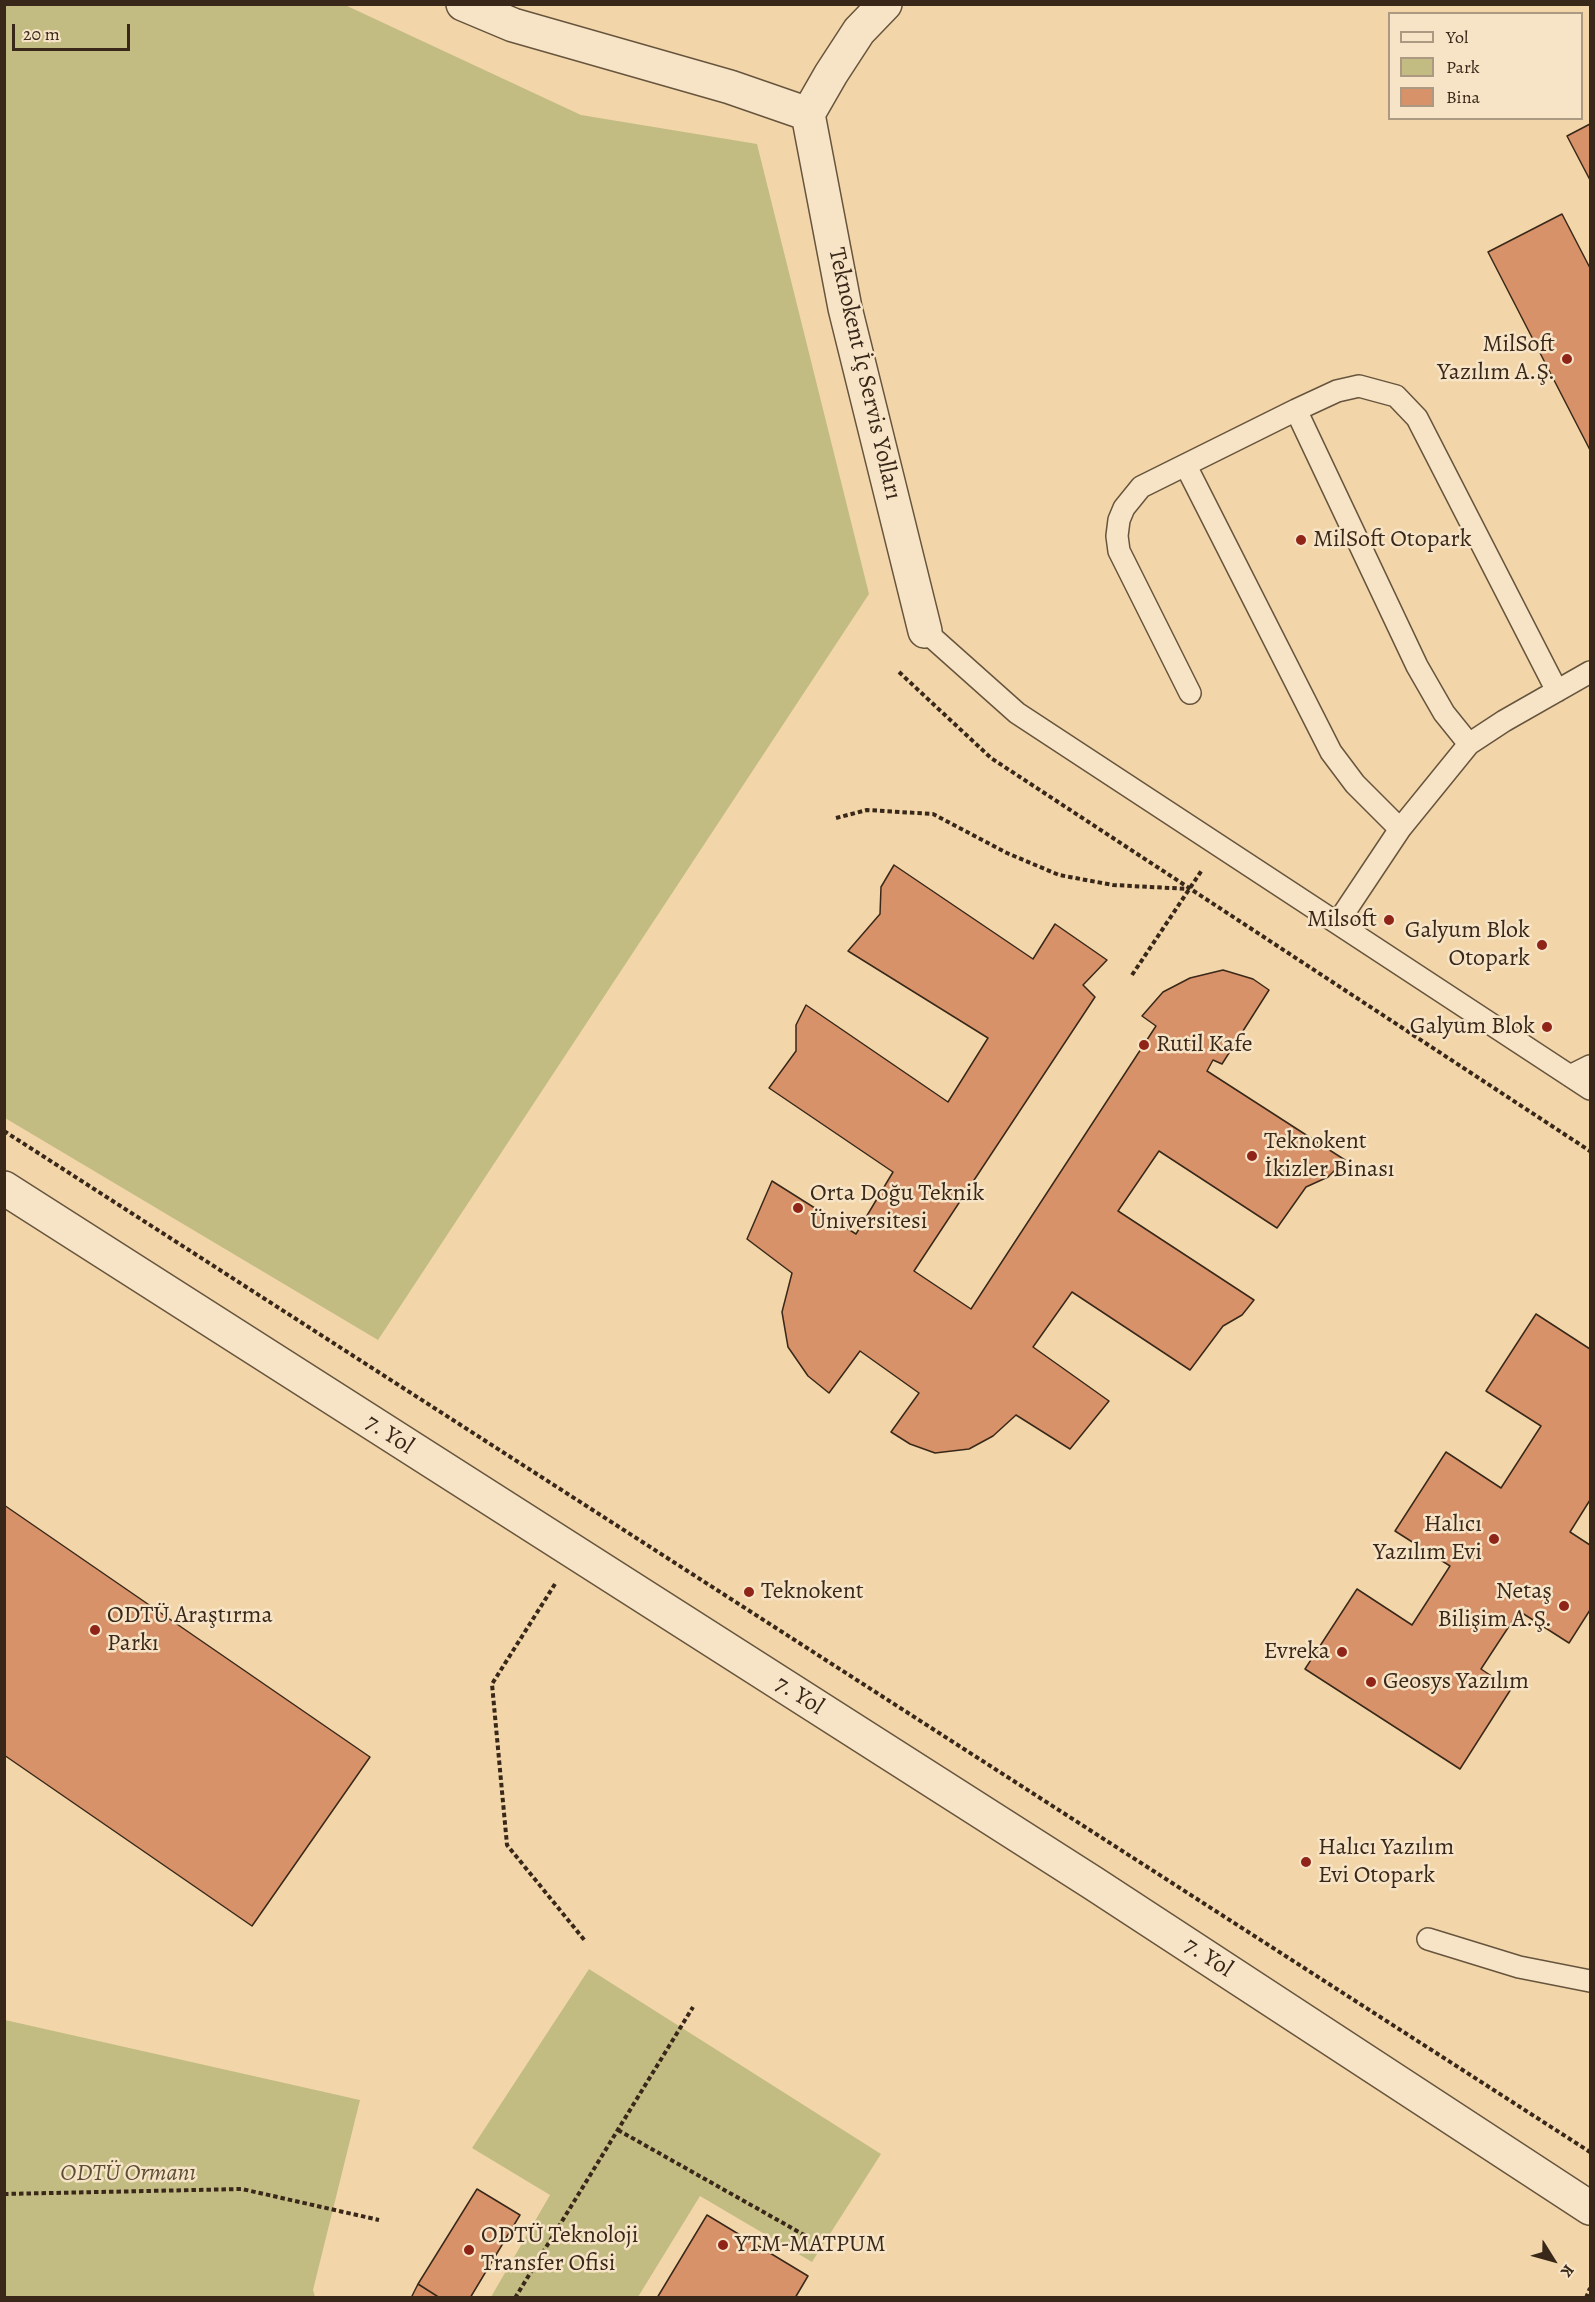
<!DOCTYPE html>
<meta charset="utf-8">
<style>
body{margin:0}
#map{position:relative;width:1595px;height:2302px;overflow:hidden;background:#f2d6a9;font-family:Alegreya,serif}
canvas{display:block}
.frame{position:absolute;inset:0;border:6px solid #392819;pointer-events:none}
.legend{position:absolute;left:1388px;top:12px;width:195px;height:108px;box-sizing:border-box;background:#f7e4c7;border:2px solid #ab9981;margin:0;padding:8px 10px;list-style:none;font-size:18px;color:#392819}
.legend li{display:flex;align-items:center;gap:12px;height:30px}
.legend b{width:30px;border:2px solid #ab9981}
.north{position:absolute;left:1523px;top:2230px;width:60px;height:60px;-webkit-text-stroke:4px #f7e4c7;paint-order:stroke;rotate:127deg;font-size:16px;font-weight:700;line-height:24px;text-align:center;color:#392819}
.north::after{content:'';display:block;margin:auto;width:21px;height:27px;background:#392819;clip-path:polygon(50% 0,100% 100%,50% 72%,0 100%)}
.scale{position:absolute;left:12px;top:24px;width:118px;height:27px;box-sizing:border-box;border:3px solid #392819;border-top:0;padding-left:8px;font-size:18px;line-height:21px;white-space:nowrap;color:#392819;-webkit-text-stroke:4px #f7e4c7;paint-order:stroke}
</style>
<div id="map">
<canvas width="1595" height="2302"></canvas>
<div class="frame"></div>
<ul class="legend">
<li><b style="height:8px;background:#f7e4c7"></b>Yol</li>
<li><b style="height:16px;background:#c2bc83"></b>Park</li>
<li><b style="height:16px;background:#d89269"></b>Bina</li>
</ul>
<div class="north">K</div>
<div class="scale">20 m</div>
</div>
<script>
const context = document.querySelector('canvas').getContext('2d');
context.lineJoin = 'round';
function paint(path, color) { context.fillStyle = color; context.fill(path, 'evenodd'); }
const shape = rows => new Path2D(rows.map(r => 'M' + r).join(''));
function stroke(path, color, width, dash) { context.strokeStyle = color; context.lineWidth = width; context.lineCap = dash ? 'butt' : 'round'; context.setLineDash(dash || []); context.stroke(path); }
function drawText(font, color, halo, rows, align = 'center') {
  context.font = font + ' Alegreya,serif'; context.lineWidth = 5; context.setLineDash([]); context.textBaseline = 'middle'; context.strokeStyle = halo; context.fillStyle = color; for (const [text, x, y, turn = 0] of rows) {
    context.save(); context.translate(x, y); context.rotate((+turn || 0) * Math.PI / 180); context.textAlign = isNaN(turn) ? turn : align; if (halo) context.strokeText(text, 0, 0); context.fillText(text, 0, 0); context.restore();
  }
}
paint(shape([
 [5,4,345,5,581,115,757,144,869,594,378,1340,5,1118],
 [589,1969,881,2154,812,2262,700,2196,638,2297,491,2297,550,2195,472,2148],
 [5,2020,360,2100,313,2290,315,2297,5,2297]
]), '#c2bc83');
const building = shape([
 [1590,124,1590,180,1567,136,1590,124],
 [1562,214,1590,268,1590,450,1488,252,1562,214],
 [894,865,1033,959,1055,924,1107,960,1083,985,1095,997,914,1271,971,1309,1156,1026,1142,1016,1163,992,1190,978,1223,970,1253,979,1269,990,1222,1064,1213,1060,1207,1071,1345,1160,1328,1177,1306,1187,1277,1228,1159,1151,1118,1211,1254,1300,1242,1315,1223,1326,1190,1370,1072,1292,1033,1347,1109,1401,1070,1449,1016,1415,993,1436,969,1449,935,1453,910,1444,891,1432,919,1393,860,1351,829,1393,808,1376,788,1347,782,1312,792,1273,747,1239,772,1181,856,1234,893,1172,769,1088,796,1051,796,1025,806,1005,948,1102,988,1038,848,951,880,914,881,887,894,865],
 [1536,1314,1590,1349,1590,1500,1570,1532,1590,1545,1590,1610,1569,1643,1519,1611,1481,1669,1511,1689,1460,1769,1305,1669,1357,1589,1412,1625,1450,1566,1395,1531,1446,1452,1501,1488,1541,1426,1486,1391,1536,1314],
 [4,1505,370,1757,252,1926,4,1755,4,1505],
 [477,2189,520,2215,470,2298,440,2298,418,2284,477,2189],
 [707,2215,808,2276,795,2298,657,2298,707,2215],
 [418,2284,440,2298,411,2298,418,2284]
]);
paint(building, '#d89269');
stroke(building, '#392819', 1.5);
const service = shape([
 [1296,410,1417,666,1444,713,1469,744],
 [1186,466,1331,752,1355,784,1400,829],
 [925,631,1017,713,1590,1089],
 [1190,693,1119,551,1117,536,1119,520,1124,508,1141,487,1296,410,1337,391,1359,386,1396,396,1417,418,1557,691],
 [1338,922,1400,829,1469,744,1504,721,1590,672],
 [1570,1076,1590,1066],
 [1428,1939,1519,1967,1590,1981]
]);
const minor = shape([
 [463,4,513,25,730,87,808,114],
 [885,4,859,31,831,74,808,114,845,308,925,631],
 [4,1188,1093,1883,1590,2208]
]);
stroke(service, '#67543d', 24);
stroke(minor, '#67543d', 36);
stroke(shape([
 [899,672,991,758,1590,1151],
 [836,818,867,810,933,814,1007,853,1059,875,1113,885,1189,889],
 [1132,975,1202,870],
 [4,1131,1590,2152],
 [555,1584,492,1684,507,1845,586,1942],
 [618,2130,806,2236],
 [4,2194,242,2189,379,2220],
 [515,2298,693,2007],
 [1586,2298,1590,2288]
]), '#392819', 4, [4.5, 3]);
stroke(service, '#f7e4c7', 21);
stroke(minor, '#f7e4c7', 33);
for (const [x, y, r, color] of [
 [1567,359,6,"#8f2418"],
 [1301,540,6,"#8f2418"],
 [1389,920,6,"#8f2418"],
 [1542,945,6,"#8f2418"],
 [1547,1027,6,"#8f2418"],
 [1144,1045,6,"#8f2418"],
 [1252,1156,6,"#8f2418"],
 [798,1208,6,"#8f2418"],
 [1494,1539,6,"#8f2418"],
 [749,1592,6,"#8f2418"],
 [1564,1606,6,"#8f2418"],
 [95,1630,6,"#8f2418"],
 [1342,1652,6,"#8f2418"],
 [1371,1682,6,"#8f2418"],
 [1306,1862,6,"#8f2418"],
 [723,2245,6,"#8f2418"],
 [469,2250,6,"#8f2418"]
]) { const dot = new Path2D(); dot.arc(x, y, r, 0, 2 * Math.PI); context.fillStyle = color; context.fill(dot); stroke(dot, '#f7e4c7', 2); }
drawText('24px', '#392819', '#f7e4c7', [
 ["MilSoft",1555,345,"right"],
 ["Yazılım A.Ş.",1555,373,"right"],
 ["MilSoft Otopark",1313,540],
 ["Milsoft",1377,920,"right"],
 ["Galyum Blok",1530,931,"right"],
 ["Otopark",1530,959,"right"],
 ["Galyum Blok",1535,1027,"right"],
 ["Rutil Kafe",1156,1045],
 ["Teknokent",1264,1142],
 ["İkizler Binası",1264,1170],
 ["Orta Doğu Teknik",810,1194],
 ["Üniversitesi",810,1222],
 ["Halıcı",1482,1525,"right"],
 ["Yazılım Evi",1482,1553,"right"],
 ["Teknokent",761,1592],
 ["Netaş",1552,1592,"right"],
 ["Bilişim A.Ş.",1552,1620,"right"],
 ["ODTÜ Araştırma",107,1616],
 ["Parkı",107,1644],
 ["Evreka",1330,1652,"right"],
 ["Geosys Yazılım",1383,1682],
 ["Halıcı Yazılım",1318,1848],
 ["Evi Otopark",1318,1876],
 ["ODTÜ Teknoloji",481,2236],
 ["Transfer Ofisi",481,2264],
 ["YTM-MATPUM",735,2245]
], 'left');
drawText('24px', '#392819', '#f7e4c7', [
 ["Teknokent İç Servis Yolları",864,374,77],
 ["7. Yol",389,1435,33],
 ["7. Yol",799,1696,32],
 ["7. Yol",1208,1958,33]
]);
drawText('italic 24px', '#5b4d34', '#f7e4c7', [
 ["ODTÜ Ormanı",128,2174]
]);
</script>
